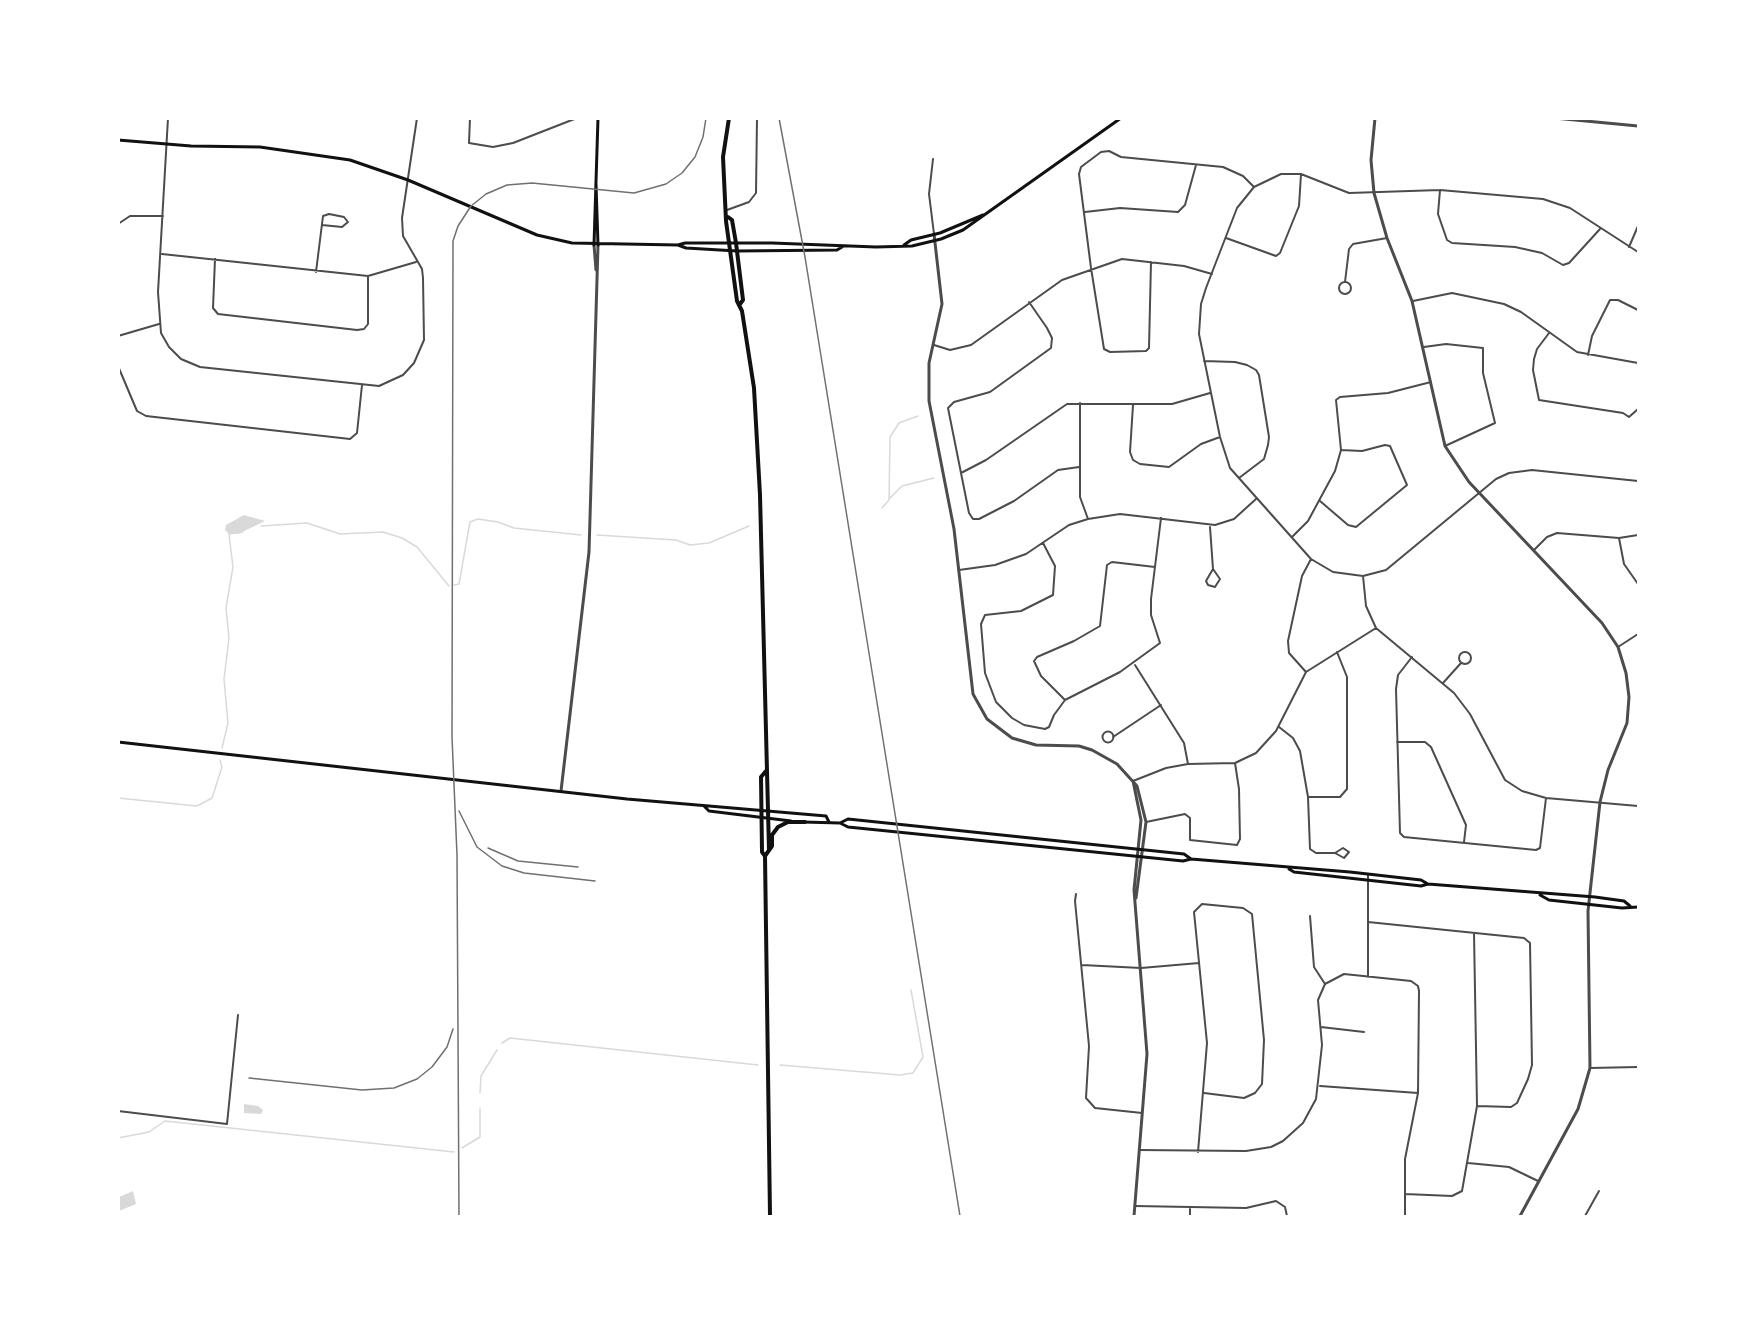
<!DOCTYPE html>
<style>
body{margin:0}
#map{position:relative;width:1757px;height:1335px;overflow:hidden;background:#fff;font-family:"Asap Condensed",sans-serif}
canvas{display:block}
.frame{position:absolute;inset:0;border:120px solid #fff;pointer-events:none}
</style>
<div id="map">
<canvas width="1757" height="1335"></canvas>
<div class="frame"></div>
</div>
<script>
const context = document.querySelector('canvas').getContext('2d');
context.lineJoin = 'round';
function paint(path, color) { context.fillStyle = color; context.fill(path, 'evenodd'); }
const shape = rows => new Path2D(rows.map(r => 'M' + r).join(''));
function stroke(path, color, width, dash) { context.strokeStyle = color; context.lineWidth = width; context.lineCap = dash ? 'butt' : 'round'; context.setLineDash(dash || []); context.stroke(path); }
paint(shape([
 [244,515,265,521,238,534,229,534,225,530,226,525],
 [244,1104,258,1106,263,1110,261,1114,244,1113],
 [133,1191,136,1204,119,1211,119,1197]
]), '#d9d9d9');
stroke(shape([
 [890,498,902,486,934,478],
 [882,508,889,500,890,437,899,423,918,416],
 [261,526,307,523,340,534,383,532,402,538,417,547,449,586],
 [597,535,676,540,690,545,709,543,749,526],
 [454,585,459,584,470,522,478,519,498,522,514,528,581,535],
 [222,748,228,723,224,679,229,638,226,608,233,567,229,534,243,532],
 [118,798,197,806,212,798,222,767,220,760],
 [502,1043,510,1038,758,1065],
 [780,1065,900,1075,913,1073,923,1057,911,990],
 [480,1093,481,1076,497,1050],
 [118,1138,149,1132,165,1121,454,1152],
 [462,1148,480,1137,480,1108]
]), '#d9d9d9', 1.5);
stroke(shape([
 [168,118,158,292,161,333,169,347,181,359,200,367,379,386,403,375,414,363,424,340,423,278,422,269,403,236,402,218,417,118],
 [470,118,469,143,493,147,513,143,577,118],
 [933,159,929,194,934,234],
 [1440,190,1438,214,1447,240,1452,243,1515,247,1542,253,1563,265,1569,263,1600,229],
 [727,210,749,202,756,193,757,118],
 [1085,212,1120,208,1178,212,1185,205,1196,165],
 [118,224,130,216,163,216],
 [1226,238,1276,256,1280,253,1299,206,1301,174],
 [1629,247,1638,226],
 [1638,252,1570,208,1543,199,1440,190,1349,193,1301,174,1281,174,1254,187,1237,208,1206,288,1201,304,1199,334,1220,437,1230,468,1311,559,1333,572,1363,576,1386,570,1496,479,1509,473,1532,470,1638,481],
 [162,254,368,276,416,262],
 [215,259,213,308,218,314,357,330,364,329,368,324,368,276],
 [1151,262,1149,348,1146,351,1110,352,1104,349,1091,268,1079,174,1081,167,1101,152,1109,151,1121,157,1223,167,1243,176,1254,187],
 [316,272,323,216,329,214,344,217,348,222,342,227,322,225],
 '1339 288a6 6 0 1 1 12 0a6 6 0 1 1-12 0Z',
 [1345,282,1349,249,1353,244,1387,238],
 [1413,301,1452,293,1504,304,1521,312,1577,352,1638,363],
 [1029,302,1047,328,1052,338,1051,348,990,392,954,402,948,408,969,513,973,519,979,519,1014,501,1058,470,1079,467],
 [1549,333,1537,349,1534,359,1533,370,1539,400,1623,413,1629,417,1638,409],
 [118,336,159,324],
 [934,345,950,350,971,345,1062,280,1122,259,1184,266,1212,274],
 [1424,347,1446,344,1483,348,1483,373,1495,423,1445,446],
 [1588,355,1592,336,1610,300,1618,300,1638,310],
 [1204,361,1235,362,1247,365,1256,370,1259,375,1269,437,1268,445,1264,459,1239,478],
 [118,366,137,411,146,416,350,439,357,433,362,385],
 [1080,403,1080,497,1088,519],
 [1133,405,1130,452,1133,460,1140,464,1169,467,1201,444,1220,437],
 [961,473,986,460,1067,404,1172,404,1210,393],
 [1320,501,1348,525,1356,527,1407,485,1390,446,1385,445,1362,451,1341,450],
 [1210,527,1213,569],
 [1292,537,1308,521,1335,471,1341,450,1336,400,1340,397,1388,393,1431,382],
 [1619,538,1624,564,1638,584],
 [1043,543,1055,566,1053,595,1021,611,985,615,981,624,985,673,996,702,1012,718,1024,725,1045,729,1049,727,1054,715,1065,700,1120,672,1160,643,1151,615,1151,599,1161,518],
 [1534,550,1547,537,1557,533,1619,538,1638,535],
 [1213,569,1220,579,1215,587,1208,585,1206,581,1213,569],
 [959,570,995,565,1026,554,1069,525,1088,519,1120,514,1215,525,1234,519,1256,499],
 [1363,576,1366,606,1376,628,1454,693,1470,714,1505,780,1522,791,1546,798,1638,806],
 [1618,647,1638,634],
 '1459 658a6 6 0 1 1 12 0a6 6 0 1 1-12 0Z',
 [1412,657,1398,675,1396,689,1400,833,1404,837,1536,850,1540,848,1546,798],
 [1135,665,1184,743,1188,764],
 [1306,672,1289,653,1288,641,1302,576,1311,559],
 [1443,683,1461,663],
 [1065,700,1041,676,1034,661,1037,657,1074,641,1100,626,1107,565,1112,562,1155,567],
 [1279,727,1293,738,1300,751,1308,797,1310,849,1316,853,1335,853,1344,858,1349,852,1343,848,1335,853],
 '1102.5 737a5.5 5.5 0 1 1 11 0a5.5 5.5 0 1 1-11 0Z',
 [1113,737,1161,705],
 [1397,742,1425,742,1431,747,1466,825,1464,842],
 [1133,781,1166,768,1188,764,1235,763,1256,753,1276,731,1306,672,1376,628],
 [1308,797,1340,797,1347,789,1347,677,1337,652],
 [1146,822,1185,814,1190,818,1190,840,1237,845,1240,839,1239,789,1235,763],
 [1076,894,1075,901,1089,1046,1086,1098,1095,1108,1142,1113],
 [1310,916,1314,967,1325,984],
 [1368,922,1524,938,1530,943,1532,1065,1528,1079,1517,1103,1511,1107,1477,1106],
 [1082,965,1141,968,1199,963],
 [1368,977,1368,875],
 [1321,1027,1364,1032],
 [1590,1068,1638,1067],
 [1320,1086,1418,1093],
 [118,1111,227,1124,238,1015],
 [1139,1150,1246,1151,1271,1147,1283,1141,1303,1123,1316,1099,1322,1045,1318,1000,1325,984,1344,974,1411,981,1418,986,1419,991,1418,1093,1405,1159,1405,1216],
 [1198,1152,1207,1043,1194,912,1202,904,1243,908,1252,914,1264,1040,1262,1084,1255,1093,1244,1098,1204,1093],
 [1468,1163,1509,1167,1538,1181],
 [1405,1194,1452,1196,1462,1191,1477,1106,1474,933],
 [1135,1206,1246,1208,1276,1201,1285,1207,1287,1216],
 [1190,1209,1190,1216],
 [1585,1216,1599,1191]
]), '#4c4c4c', 2);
stroke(shape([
 [1375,118,1371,160,1374,193,1387,238,1412,301,1445,446,1469,482,1602,623,1618,647,1626,673,1629,697,1627,723,1608,770,1600,802,1588,911,1590,1068,1578,1109,1520,1216],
 [1554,118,1638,126],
 [934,234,942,304,929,363,929,401,954,529,973,694,987,719,1012,738,1036,745,1079,746,1092,750,1117,764,1137,786,1146,822,1136,898],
 [594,245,596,270],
 [1133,781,1141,820,1134,890,1147,1054,1134,1216],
 [561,791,589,552,598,245]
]), '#4c4c4c', 3);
stroke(shape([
 [118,140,191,146,260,147,350,160,408,180,537,235,572,243,678,245,685,243,772,243,876,247,912,246,941,239,963,230,1121,118],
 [596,184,598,245],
 [594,245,598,118],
 [678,245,686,248,737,251,837,250,842,247],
 [904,245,911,240,940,233,983,215],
 [118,742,627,799,826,816,829,822],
 [704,806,709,811,791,821],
 [803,822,840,823,848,827,1183,861,1191,859,1350,872,1421,880,1428,884],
 [840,823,848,819,1184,854,1191,859],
 [1289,869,1294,872,1421,886,1428,884,1595,897,1624,901,1630,906],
 [1540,895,1549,900,1622,908,1638,907]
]), '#111', 3);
stroke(shape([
 [729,118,723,157,726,221,737,301,742,311,754,388,760,495,769,850],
 [728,217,732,220,736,243,743,300,740,304],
 [766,771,761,777,762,852,765,856,770,1216],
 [765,856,772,846,772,835,778,827,788,822,805,822]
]), '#111', 4);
stroke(shape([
 [779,118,805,257,960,1216],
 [459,811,477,847,502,866,524,873,595,881],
 [488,848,518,861,578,867],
 [249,1078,362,1090,394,1088,417,1079,432,1067,447,1047,453,1029],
 [459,1216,457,855,452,737,453,241,458,226,471,206,486,194,507,185,532,183,634,193,666,184,682,173,695,157,703,137,706,118]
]), '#707070', 1.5);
</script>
